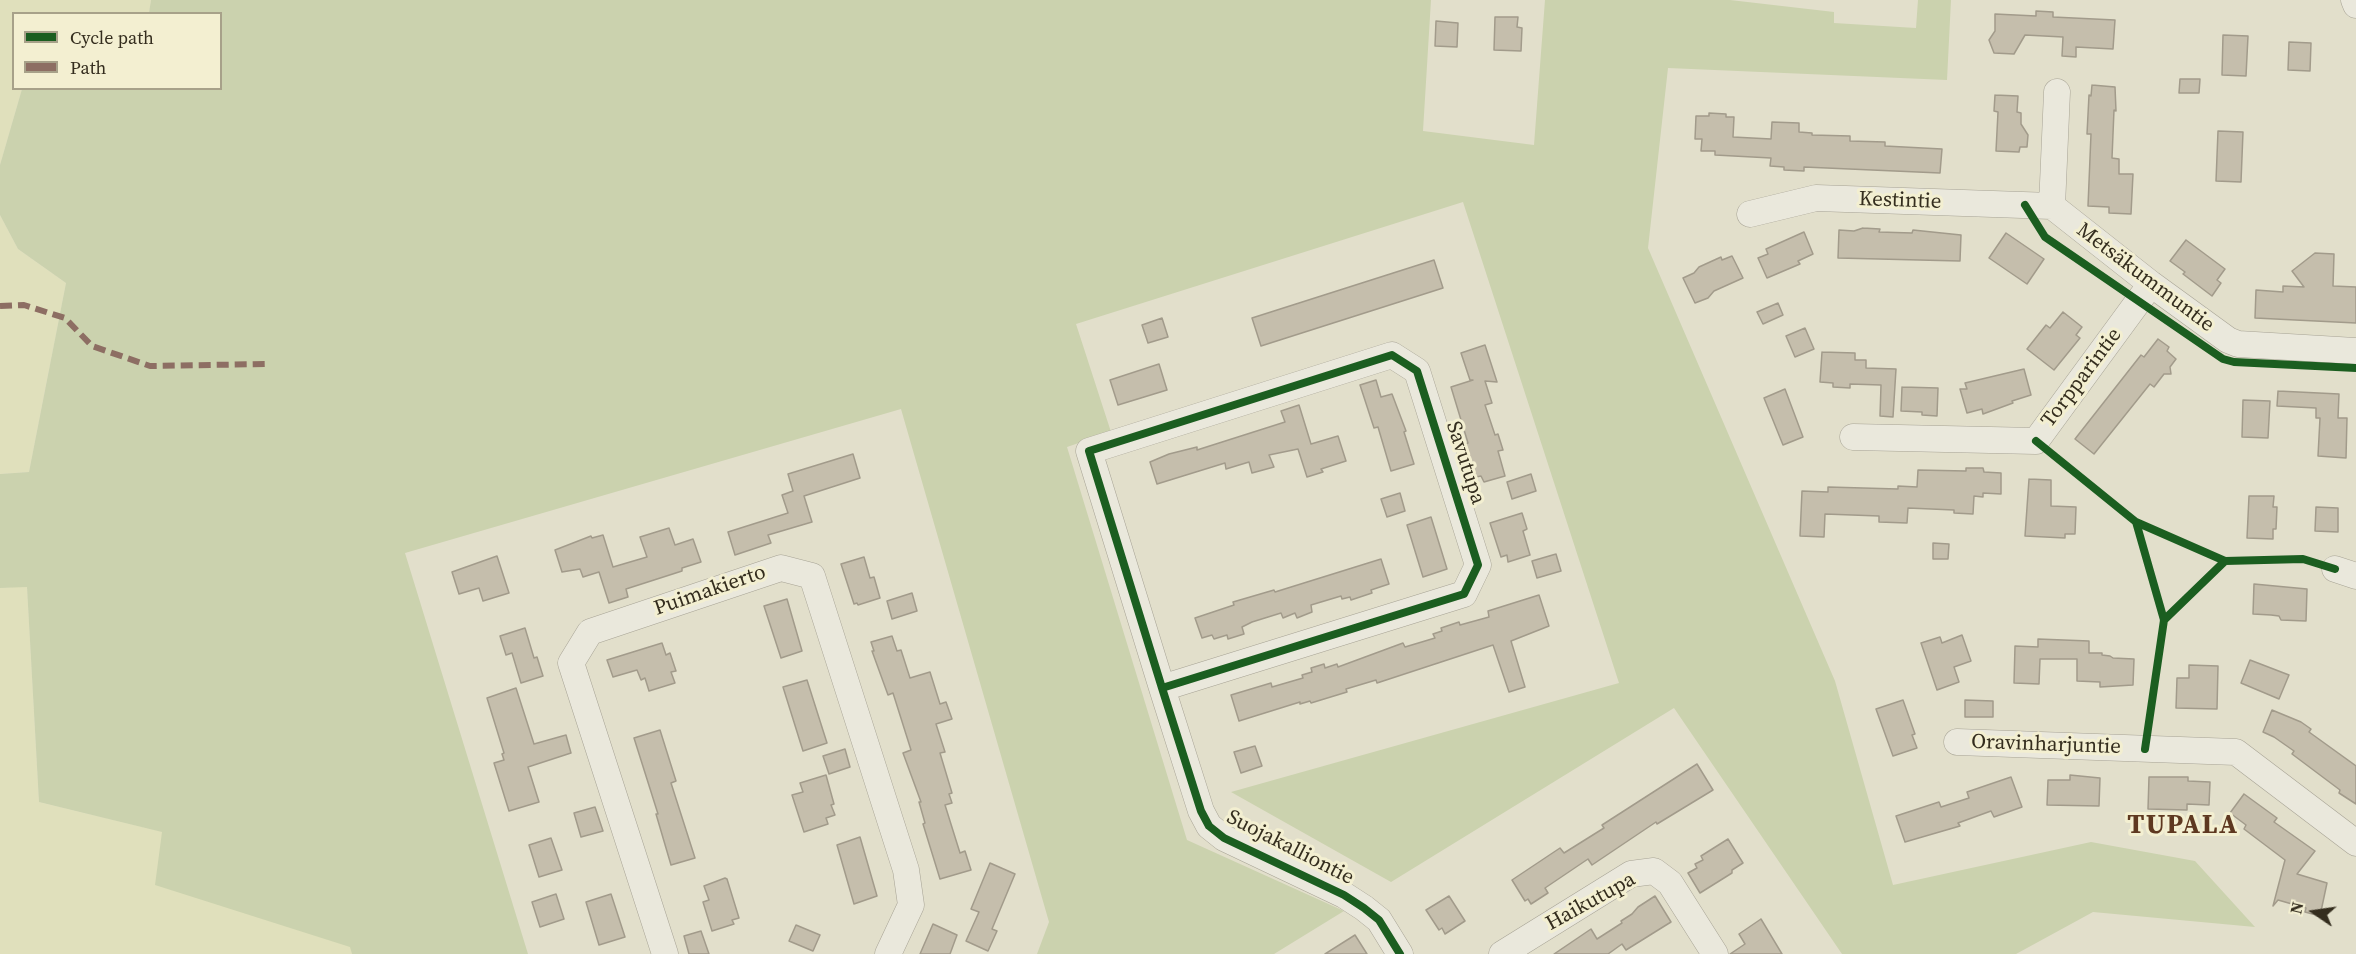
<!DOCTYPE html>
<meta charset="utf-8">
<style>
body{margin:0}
#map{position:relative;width:2356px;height:954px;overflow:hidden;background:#e2dfcb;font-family:"Source Serif 4",serif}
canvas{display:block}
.legend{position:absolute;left:12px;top:12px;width:210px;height:78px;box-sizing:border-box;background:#f3efd1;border:2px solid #a7a189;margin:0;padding:8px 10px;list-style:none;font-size:18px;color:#342d1e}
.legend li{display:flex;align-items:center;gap:12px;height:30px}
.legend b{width:30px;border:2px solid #a7a189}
.north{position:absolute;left:2284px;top:882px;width:60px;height:60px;-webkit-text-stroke:4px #f3efd1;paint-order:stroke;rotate:283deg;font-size:16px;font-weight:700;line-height:24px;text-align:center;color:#342d1e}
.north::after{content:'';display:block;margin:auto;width:21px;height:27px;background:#342d1e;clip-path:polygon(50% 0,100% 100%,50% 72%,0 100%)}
</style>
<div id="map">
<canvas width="2356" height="954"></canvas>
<ul class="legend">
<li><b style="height:8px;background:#1b5e20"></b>Cycle path</li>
<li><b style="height:8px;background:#8d6e63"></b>Path</li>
</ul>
<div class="north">N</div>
</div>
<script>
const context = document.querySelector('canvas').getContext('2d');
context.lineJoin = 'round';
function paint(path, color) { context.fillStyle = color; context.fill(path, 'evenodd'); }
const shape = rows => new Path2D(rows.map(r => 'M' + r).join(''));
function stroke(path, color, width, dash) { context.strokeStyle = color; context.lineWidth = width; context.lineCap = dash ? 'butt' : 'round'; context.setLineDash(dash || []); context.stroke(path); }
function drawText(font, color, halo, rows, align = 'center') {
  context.font = font + ' "Source Serif 4",serif'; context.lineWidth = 6; context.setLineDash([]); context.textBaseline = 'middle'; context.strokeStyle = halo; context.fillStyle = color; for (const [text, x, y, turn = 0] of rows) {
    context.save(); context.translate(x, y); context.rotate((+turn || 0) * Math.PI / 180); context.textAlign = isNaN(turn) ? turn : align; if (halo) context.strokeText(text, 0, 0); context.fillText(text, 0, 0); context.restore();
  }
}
paint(shape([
 [0,0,151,0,149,13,14,14,14,88,22,89,0,165],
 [0,215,18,249,66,283,29,472,0,474],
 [27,586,39,802,163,832,351,947,352,954,0,954,0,588]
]), '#e0e0bc');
paint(shape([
 [151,0,1431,0,1423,131,1534,145,1545,0,1730,0,1834,12,1834,23,1916,28,1918,0,1951,0,1947,80,1668,68,1648,248,1835,681,1893,885,2091,842,2195,861,2255,927,2093,912,2016,954,1842,954,1674,708,1391,882,1231,792,1619,683,1463,202,1076,324,1111,432,1067,447,1187,840,1344,911,1274,954,1037,954,1049,922,901,409,405,553,528,954,352,954,350,947,155,885,162,832,39,802,27,587,0,588,0,474,29,472,66,283,18,249,0,215,0,165,22,89,220,88,220,14,149,13]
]), '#cbd2ae');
const building = shape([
 [2036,11,2053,12,2053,17,2115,20,2113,49,2076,47,2076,57,2062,56,2063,37,2025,35,2014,54,1994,53,1989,40,1995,31,1995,14,2036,16,2036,11],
 [1495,17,1518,17,1517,27,1522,28,1521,51,1494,50,1495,17],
 [1436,21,1458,23,1457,47,1435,46,1436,21],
 [2223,35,2248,36,2246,76,2222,75,2223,35],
 [2289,42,2311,43,2310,71,2288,70,2289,42],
 [2180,79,2200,79,2199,93,2179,93,2180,79],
 [2092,85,2115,87,2116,111,2114,110,2112,158,2119,159,2119,174,2133,174,2131,214,2109,213,2109,207,2088,206,2091,134,2087,134,2089,95,2091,96,2092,85],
 [1995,95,2018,96,2017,112,2021,113,2021,124,2028,135,2027,147,2020,147,2019,152,1996,151,1998,112,1994,111,1995,95],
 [1709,113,1726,114,1726,117,1734,117,1733,137,1771,139,1772,122,1799,123,1799,132,1812,133,1812,135,1850,136,1850,141,1885,142,1885,146,1942,149,1940,173,1804,167,1804,171,1784,170,1784,167,1770,166,1771,158,1715,155,1715,151,1701,151,1702,139,1695,139,1696,116,1709,116,1709,113],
 [2218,131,2243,132,2241,182,2216,181,2218,131],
 [1863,228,1880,229,1879,232,1912,233,1913,230,1961,235,1960,261,1838,258,1839,230,1854,231,1863,228],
 [1804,232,1813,254,1798,261,1800,264,1767,278,1758,258,1768,254,1766,249,1804,232],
 [2006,233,2044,259,2027,284,1989,258,2006,233],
 [2186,240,2225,269,2217,280,2221,283,2212,296,2183,274,2185,272,2170,261,2186,240],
 [2315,253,2334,254,2333,286,2356,287,2356,323,2255,318,2256,290,2283,292,2283,286,2304,287,2292,271,2315,253],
 [1732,256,1743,278,1714,291,1708,298,1695,303,1683,278,1694,273,1699,267,1721,257,1722,260,1732,256],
 [1434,260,1443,288,1261,346,1252,318,1434,260],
 [1778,303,1783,315,1763,324,1757,312,1778,303],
 [2063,312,2082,327,2076,335,2080,338,2054,370,2027,349,2046,325,2050,328,2063,312],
 [1162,318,1168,337,1148,343,1142,325,1162,318],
 [1805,328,1814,349,1795,357,1786,336,1805,328],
 [2158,339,2169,347,2167,351,2176,359,2170,367,2171,374,2164,374,2154,387,2150,384,2094,454,2075,439,2141,355,2144,357,2158,339],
 [1485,345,1497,382,1485,381,1492,403,1485,405,1495,435,1498,434,1503,450,1498,451,1505,476,1484,482,1481,476,1476,477,1465,444,1468,443,1451,387,1473,380,1470,380,1461,353,1485,345],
 [1822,352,1855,353,1855,360,1866,360,1866,368,1896,369,1893,417,1880,416,1881,385,1850,384,1850,388,1833,387,1833,383,1820,382,1822,352],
 [1159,364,1167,390,1118,405,1110,380,1159,364],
 [2024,369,2031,395,2012,401,2013,403,1983,414,1982,409,1967,413,1960,389,1967,389,1965,383,2024,369],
 [1376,380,1381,397,1392,394,1406,431,1404,432,1414,464,1391,471,1378,427,1374,428,1360,385,1376,380],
 [1902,387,1938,388,1937,416,1922,415,1922,412,1901,411,1902,387],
 [1785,389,1803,437,1783,445,1764,398,1785,389],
 [2278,391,2339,394,2338,418,2347,418,2346,458,2318,456,2320,418,2316,418,2316,408,2277,406,2278,391],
 [2243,400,2270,401,2268,438,2242,437,2243,400],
 [1299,405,1311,444,1338,436,1346,461,1321,469,1323,472,1307,477,1298,449,1269,455,1274,467,1252,473,1249,462,1226,469,1225,463,1157,484,1150,462,1169,454,1197,447,1197,450,1285,422,1281,411,1299,405],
 [853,454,860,478,804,496,812,522,768,535,771,543,735,555,728,532,788,513,782,495,793,491,788,474,853,454],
 [1966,468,1983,468,1984,472,2001,473,2001,494,1983,493,1983,497,1974,496,1973,514,1954,513,1954,510,1908,508,1907,523,1879,522,1879,516,1825,514,1824,537,1800,536,1802,491,1828,492,1828,487,1898,489,1898,486,1917,487,1918,470,1966,471,1966,468],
 [1531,474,1536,491,1512,499,1507,482,1531,474],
 [2029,479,2051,480,2051,506,2076,507,2075,534,2065,534,2065,538,2025,536,2029,479],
 [1400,493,1405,511,1387,517,1381,499,1400,493],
 [2249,496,2274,496,2273,507,2277,507,2276,529,2273,529,2273,539,2247,538,2249,496],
 [2316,507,2338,508,2338,532,2315,531,2316,507],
 [1522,513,1527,529,1523,531,1530,555,1508,562,1507,555,1501,557,1490,523,1522,513],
 [1431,517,1447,569,1423,577,1407,525,1431,517],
 [669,528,675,545,693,539,701,562,682,568,682,571,626,589,628,597,609,603,599,572,583,577,580,569,562,572,555,550,591,536,592,538,603,535,613,567,647,557,640,537,669,528],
 [1933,543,1949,544,1948,559,1933,559,1933,543],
 [1556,554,1561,571,1537,578,1532,561,1556,554],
 [497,556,509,593,483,601,479,588,459,594,452,572,497,556],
 [864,557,870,578,874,577,880,598,858,605,857,603,854,604,841,564,864,557],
 [1381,559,1389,584,1371,590,1372,593,1351,600,1350,597,1342,599,1341,596,1311,605,1312,612,1297,618,1295,613,1283,618,1281,613,1252,622,1242,627,1244,634,1228,639,1227,635,1214,639,1212,635,1202,638,1195,618,1234,605,1233,602,1274,590,1275,592,1381,559],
 [2254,584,2307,589,2306,621,2281,620,2279,616,2271,615,2253,614,2254,584],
 [912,593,917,611,892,619,887,601,912,593],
 [1539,595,1549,626,1511,641,1525,687,1509,692,1493,645,1377,683,1376,680,1346,689,1347,692,1311,703,1310,701,1300,704,1300,702,1239,721,1231,695,1271,683,1272,687,1303,678,1302,675,1312,672,1311,668,1324,664,1325,668,1337,664,1338,667,1403,643,1405,647,1435,638,1433,634,1442,631,1441,628,1459,622,1460,625,1489,617,1488,611,1539,595],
 [787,599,802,651,781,658,764,606,787,599],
 [525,628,534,658,537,657,543,676,521,683,512,653,506,655,500,636,525,628],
 [1962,635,1971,661,1954,667,1959,682,1937,690,1921,643,1940,637,1942,643,1962,635],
 [892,636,897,651,901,650,910,678,930,672,940,704,946,702,952,719,936,724,945,752,940,753,952,793,949,794,952,803,945,805,960,853,965,851,971,870,940,879,923,824,925,823,919,802,921,802,903,753,911,750,893,693,888,695,872,651,874,651,871,642,892,636],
 [2038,639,2089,641,2089,653,2102,653,2102,655,2110,656,2113,658,2134,659,2133,685,2100,687,2100,682,2077,681,2077,659,2040,659,2039,684,2014,683,2015,646,2038,647,2038,639],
 [662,643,666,655,670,653,676,671,671,672,675,683,649,691,645,678,641,680,637,670,613,677,607,660,662,643],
 [2250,660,2289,675,2279,699,2241,683,2250,660],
 [2189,665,2218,666,2217,709,2176,708,2177,678,2189,678,2189,665],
 [807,680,827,743,803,751,783,687,807,680],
 [516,688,534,744,566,735,571,753,528,767,539,802,509,811,494,763,504,760,502,754,504,753,487,698,516,688],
 [1903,700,1915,734,1912,735,1917,748,1893,756,1876,709,1903,700],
 [1965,700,1993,701,1993,717,1965,717,1965,700],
 [2272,710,2301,722,2311,729,2309,732,2356,766,2356,804,2339,793,2340,790,2292,754,2294,751,2274,737,2263,732,2272,710],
 [660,730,676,781,671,783,695,858,671,865,656,814,658,814,634,738,660,730],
 [1255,746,1262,766,1241,773,1234,752,1255,746],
 [845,749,850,767,829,774,823,756,845,749],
 [1697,764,1713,790,1657,824,1656,822,1592,865,1588,859,1545,888,1548,893,1531,904,1528,899,1525,901,1512,880,1560,848,1564,853,1604,828,1602,825,1697,764],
 [826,775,834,804,831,805,835,815,826,818,828,824,804,832,792,795,803,792,800,783,826,775],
 [2070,775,2100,778,2099,806,2047,805,2048,780,2070,780,2070,775],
 [2011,777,2022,807,1994,817,1991,811,1958,823,1960,826,1905,842,1896,816,1939,802,1941,807,1969,798,1967,792,2011,777],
 [2149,777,2188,777,2188,781,2210,782,2209,805,2187,804,2187,810,2148,809,2149,777],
 [2244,794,2277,818,2274,822,2315,851,2297,874,2327,883,2320,916,2305,912,2306,908,2278,900,2273,906,2285,860,2244,829,2246,825,2230,813,2244,794],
 [595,807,603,831,581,837,574,813,595,807],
 [860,837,877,896,854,904,837,845,860,837],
 [551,838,562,870,539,877,529,845,551,838],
 [1728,839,1743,863,1732,870,1732,873,1700,893,1688,873,1697,868,1695,864,1703,860,1701,856,1728,839],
 [990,863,1015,874,992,929,997,931,988,951,966,941,979,912,971,909,990,863],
 [725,878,727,879,739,918,732,920,734,924,712,931,703,902,709,900,704,886,725,878],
 [556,894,564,919,540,927,532,902,556,894],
 [611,894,625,937,599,945,586,902,611,894],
 [1449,896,1465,921,1445,934,1442,928,1439,930,1426,910,1449,896],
 [1655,896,1671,922,1626,950,1622,944,1608,954,1554,954,1591,929,1597,939,1622,923,1621,921,1632,914,1638,907,1655,896],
 [1761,919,1782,954,1730,954,1745,944,1739,934,1761,919],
 [933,924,957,935,950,954,920,954,933,924],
 [796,925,820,935,813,951,789,941,796,925],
 [701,931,709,954,689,954,684,936,701,931],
 [1355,935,1367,954,1325,954,1355,935]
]);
paint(building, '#c5beac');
stroke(building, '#a29b8b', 1.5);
const minor = shape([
 [2354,0,2356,5],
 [2057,92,2052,206,2151,284,2228,340,2238,344,2356,351],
 [1750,214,1816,198,2052,206],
 [1853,437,2036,441,2151,284],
 [2335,569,2356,576],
 [1162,688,1464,594,1478,565,1417,371,1392,355,1089,451,1162,688,1201,811,1209,826,1224,838,1344,895,1364,908,1379,920,1400,954],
 [1957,742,2236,752,2356,843],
 [665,954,571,663,590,632,781,568,812,576,906,870,911,905,888,954],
 [1502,954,1631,874,1654,871,1670,883,1715,954]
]);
stroke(minor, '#a7a395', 27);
stroke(minor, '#eae8dc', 26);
stroke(shape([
 [0,306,24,305,65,318,92,346,150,366,268,364]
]), '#8d6e63', 6, [12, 6]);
stroke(shape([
 [2025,205,2045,237,2223,359,2234,362,2356,368],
 [2036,441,2136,522,2225,561,2303,559,2335,569],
 [2136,522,2164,620,2145,749],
 [2164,620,2225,561],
 [1162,688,1464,594,1478,565,1417,371,1392,355,1089,451,1162,688,1201,811,1209,826,1224,838,1344,895,1364,908,1379,920,1400,954]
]), '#1b5e20', 8);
drawText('21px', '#342d1e', '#f3efd1', [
 ["Kestintie",1900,201,2],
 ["Metsäkummuntie",2145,278,37],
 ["Torpparintie",2082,378,-53],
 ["Savutupa",1465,463,72],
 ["Puimakierto",710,591,-19],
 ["Oravinharjuntie",2046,745,2],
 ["Suojakalliontie",1290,848,27],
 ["Haikutupa",1591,902,-29]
]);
context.letterSpacing = '1.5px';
drawText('bold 27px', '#5e3820', '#f3efd1', [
 ["TUPALA",2183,826]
]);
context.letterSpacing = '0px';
</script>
